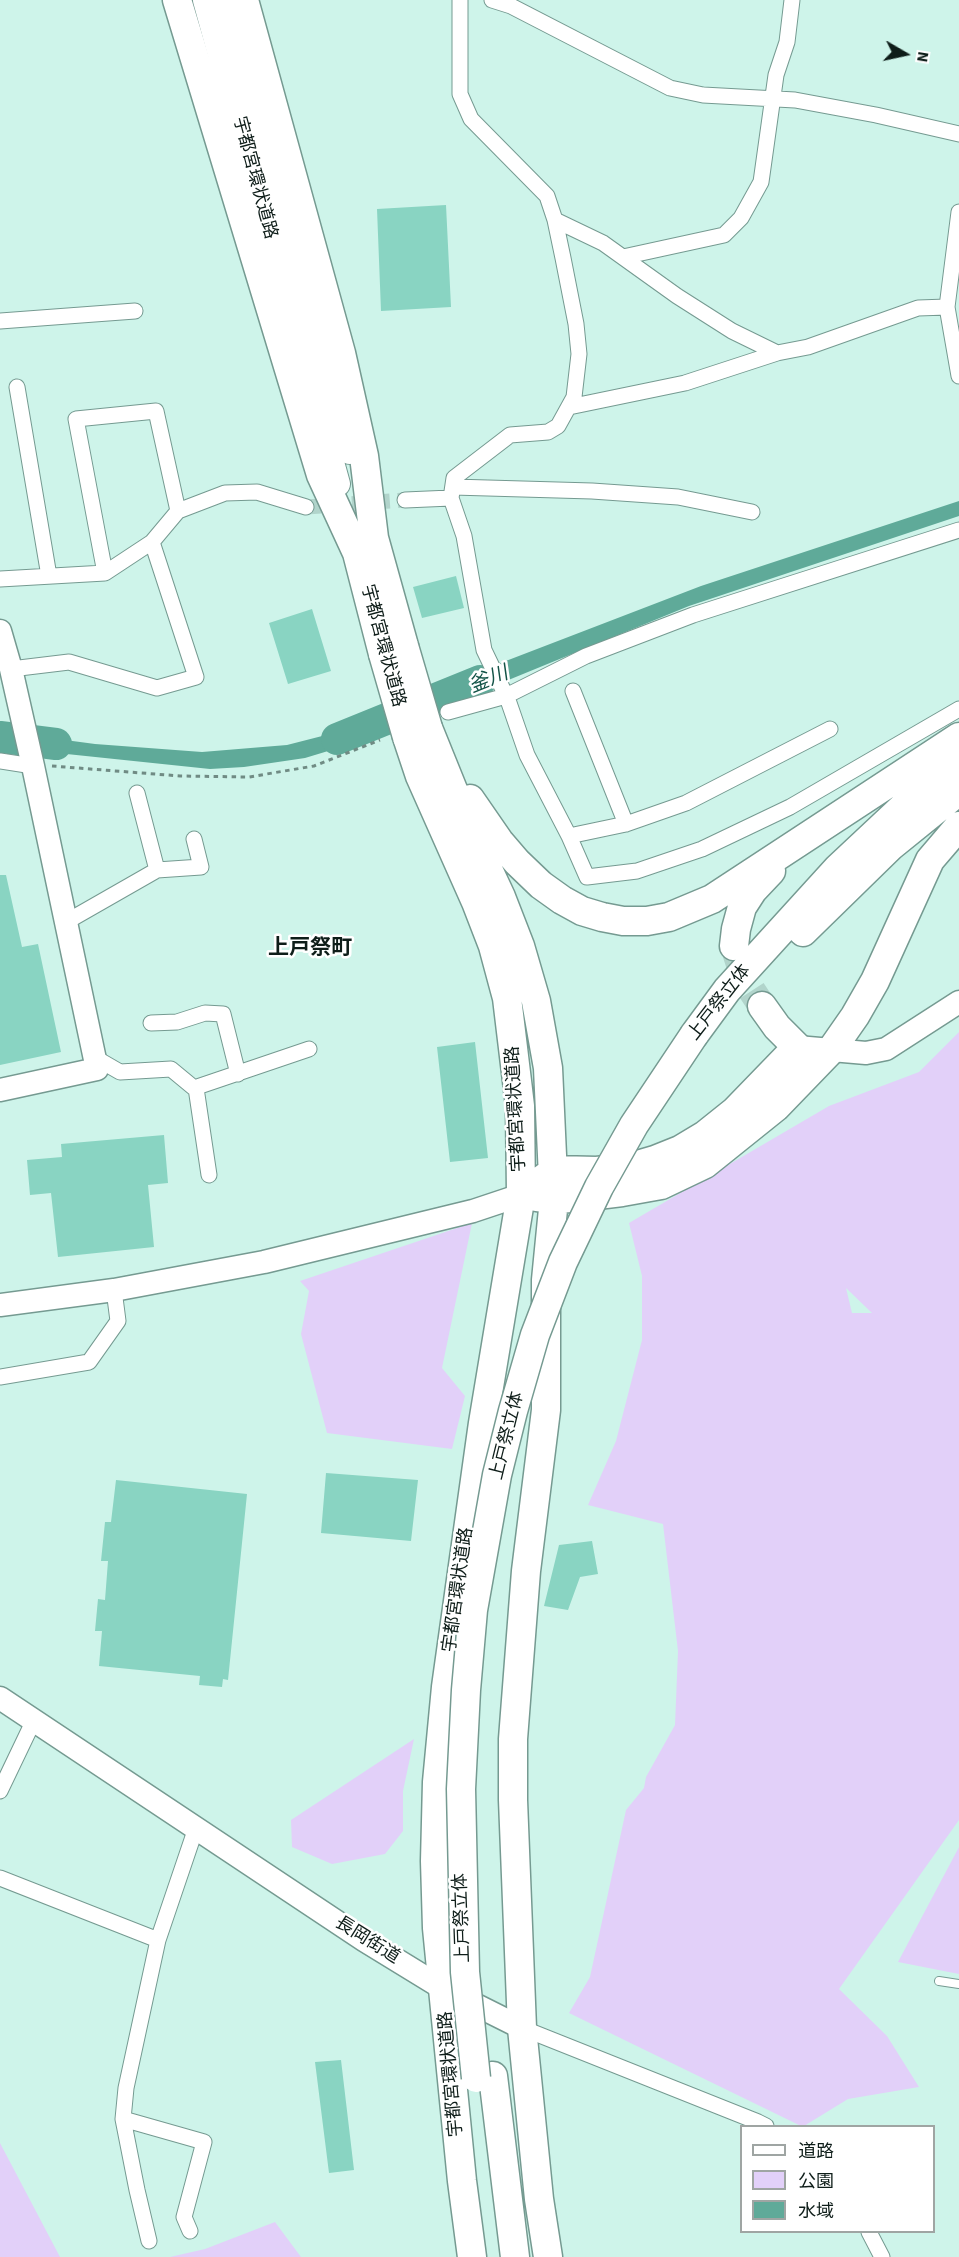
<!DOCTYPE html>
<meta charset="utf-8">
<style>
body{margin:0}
#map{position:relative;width:959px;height:2257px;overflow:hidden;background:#cef4ea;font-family:"Source Sans 3","Noto Sans JP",sans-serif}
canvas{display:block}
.legend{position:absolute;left:740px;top:2125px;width:195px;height:108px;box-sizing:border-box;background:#fff;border:2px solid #9fa5a3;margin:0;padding:8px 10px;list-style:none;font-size:18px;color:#0e1d19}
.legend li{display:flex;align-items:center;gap:12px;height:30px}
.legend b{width:30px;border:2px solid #9fa5a3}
.north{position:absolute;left:875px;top:24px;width:60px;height:60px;-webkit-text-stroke:4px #fff;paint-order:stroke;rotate:99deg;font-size:16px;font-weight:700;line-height:24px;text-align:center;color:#0e1d19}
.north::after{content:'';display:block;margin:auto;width:21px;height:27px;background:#0e1d19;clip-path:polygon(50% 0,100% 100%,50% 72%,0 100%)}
</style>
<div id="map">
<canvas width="959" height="2257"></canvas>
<ul class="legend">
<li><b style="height:8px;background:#fff"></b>道路</li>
<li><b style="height:16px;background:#e2d0f9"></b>公園</li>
<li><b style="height:16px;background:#5faa99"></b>水域</li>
</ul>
<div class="north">N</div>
</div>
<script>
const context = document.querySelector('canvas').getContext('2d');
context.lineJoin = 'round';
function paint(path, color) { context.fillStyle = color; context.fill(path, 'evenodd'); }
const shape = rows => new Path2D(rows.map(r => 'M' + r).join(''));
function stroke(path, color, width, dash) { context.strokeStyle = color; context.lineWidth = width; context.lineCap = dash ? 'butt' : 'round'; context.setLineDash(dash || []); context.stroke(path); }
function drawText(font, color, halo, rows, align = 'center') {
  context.font = font + ' "Source Sans 3","Noto Sans JP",sans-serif'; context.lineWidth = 5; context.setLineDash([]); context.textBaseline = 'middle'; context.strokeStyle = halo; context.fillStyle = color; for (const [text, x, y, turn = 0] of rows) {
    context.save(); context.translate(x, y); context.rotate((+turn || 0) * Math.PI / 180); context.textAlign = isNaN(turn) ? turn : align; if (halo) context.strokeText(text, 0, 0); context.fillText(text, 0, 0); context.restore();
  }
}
paint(shape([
 [959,1032,959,1820,839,1989,887,2036,919,2087,848,2099,804,2126,801,2126,569,2013,590,1977,626,1810,644,1788,646,1777,675,1725,678,1651,663,1524,588,1505,616,1441,642,1340,642,1276,629,1223,829,1106,919,1072],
 [846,1288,872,1313,852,1313],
 [472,1223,442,1368,465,1396,452,1449,327,1433,301,1334,309,1291,300,1281],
 [414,1739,403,1791,403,1831,385,1854,332,1864,292,1847,291,1820],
 [959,1847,959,1974,898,1962],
 [0,2143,60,2257,0,2257],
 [275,2222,301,2257,170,2257,205,2249]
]), '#e2d0f9');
paint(shape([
 [959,501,959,516,689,606,506,681,498,664,701,586],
 [484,669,491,686,443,706,437,686],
 [376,715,380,731,338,748,305,758,244,767,210,769,38,751,35,736,95,744,202,752,287,745,330,734]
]), '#5faa99');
stroke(shape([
 [0,737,56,744],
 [337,739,480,681]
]), '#5faa99', 32);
paint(shape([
 [446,205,451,307,381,311,377,209],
 [456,576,464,608,422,618,413,587],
 [312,609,331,671,288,684,269,623],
 [0,875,6,875,22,947,38,944,61,1052,0,1065],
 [475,1042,488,1158,450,1162,437,1047],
 [164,1135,168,1183,148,1185,154,1247,58,1257,51,1193,30,1195,27,1160,62,1157,61,1144],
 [326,1473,418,1480,411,1541,321,1533],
 [116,1480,247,1494,228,1680,223,1679,222,1687,199,1685,200,1676,99,1666,102,1631,95,1631,98,1599,105,1600,108,1561,101,1561,105,1522,111,1522],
 [592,1541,598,1574,580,1577,568,1610,544,1606,559,1545],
 [341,2060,354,2170,329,2173,315,2062]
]), '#89d4c2');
stroke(shape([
 [306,507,405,500]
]), '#b1d4cb', 15, [15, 8]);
stroke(shape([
 [736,952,745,980,762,1006]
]), '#b1d4cb', 28, [28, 14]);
const lane = shape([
 [939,1981,959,1984]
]);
const street = shape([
 [492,0,511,6,670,88,703,95,795,100,876,115,959,134],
 [959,212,947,307,959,376],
 [555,220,603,243,677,296,732,331,777,353,808,347,918,308,947,307],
 [623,257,724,235,741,218,761,182,776,75,787,42,792,0],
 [0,321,135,311],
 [17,387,49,576],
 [569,407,685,383,777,353],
 [453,487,592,491,678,497,752,512],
 [451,498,464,536,484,650,508,700,527,755,569,836,626,824,686,803,830,729],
 [405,500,451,498,454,478,510,435,548,432,558,426,574,397,579,354,576,324,563,258,555,220,547,196,471,119,460,94,460,0],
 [105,573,76,419,156,411,178,511],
 [0,579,105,573,152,542,178,511,225,493,257,492,306,507],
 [11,669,69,662,157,688,196,677,152,542],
 [573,691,626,824],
 [448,712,506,696,586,656,693,615,959,530],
 [0,761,33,766],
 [137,793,157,870],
 [569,836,587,877,637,871,702,849,790,807,959,709],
 [66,922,157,870,201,867,194,839],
 [151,1023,177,1022,205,1013,223,1014,238,1074],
 [94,1057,120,1072,171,1069,194,1088,309,1049],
 [196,1088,209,1175],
 [0,1377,89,1362,118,1321,114,1290],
 [0,1791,34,1720],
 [0,1878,158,1940],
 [522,2028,758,2122,766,2126],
 [123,2119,204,2142,184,2217,190,2231],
 [869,2232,882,2257],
 [149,2241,137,2190,123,2119,126,2088,158,1940,196,1828]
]);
const secondary = shape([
 [0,631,11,669,33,766,97,1069,0,1090],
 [797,1047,866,1053,886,1049,959,1002],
 [0,1305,114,1290,264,1262,473,1211,521,1195],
 [0,1698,364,1940,444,1989,522,2028]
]);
const primary = shape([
 [205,0,338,484],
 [225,0,350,452]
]);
const highway = shape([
 [177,0,321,475,357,553,383,654],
 [244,0,341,353,364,456,374,538,404,646],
 [428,728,466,822,501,897,520,946,536,1001,548,1068,554,1199,546,1280,546,1410,526,1571,513,1739,513,1800,522,2028,539,2199,548,2257],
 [407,737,420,776,476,902,493,946,507,998,520,1106,521,1195,483,1423,446,1687,437,1782,435,1861,437,1928,462,2181,472,2257],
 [470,799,499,841,517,862,541,885,562,900,582,911,602,917,623,921,647,921,669,917,712,899,959,737],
 [803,932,891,846,959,791],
 [734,946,736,929,742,907,753,890,771,871],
 [694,1035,727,990,838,868,902,808,959,762],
 [540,1181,555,1170,597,1171,631,1167,655,1160,680,1150,705,1135,735,1111,797,1047,777,1027,762,1006],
 [537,1197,554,1199,573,1198,622,1192,661,1185,705,1164,776,1107,832,1049,855,1016,875,981,930,860,959,826],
 [493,2076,515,2257]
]);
stroke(lane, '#759a91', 10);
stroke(street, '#759a91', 17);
stroke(secondary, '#759a91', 25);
stroke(primary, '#759a91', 26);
stroke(highway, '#759a91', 31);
stroke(shape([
 [52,766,180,776,249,777,314,766,380,740]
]), '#708b84', 3, [4.5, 4.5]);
stroke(lane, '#fff', 8);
stroke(street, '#fff', 15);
stroke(secondary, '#fff', 22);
stroke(primary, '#fff', 24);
stroke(highway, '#fff', 28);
const highwayBridge = shape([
 [404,646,428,728],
 [383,654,407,737],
 [476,2078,465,1972,461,1789,466,1690,473,1610,497,1475,513,1411,535,1335,563,1262,599,1187,634,1125,694,1035]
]);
stroke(highwayBridge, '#759a91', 31, []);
stroke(highwayBridge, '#fff', 28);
drawText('18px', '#0e1d19', '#fff', [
 ["宇都宮環状道路",254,178,75],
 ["宇都宮環状道路",382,646,75],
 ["上戸祭立体",720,1003,-52],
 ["宇都宮環状道路",517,1109,-93],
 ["上戸祭立体",508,1436,-76],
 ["宇都宮環状道路",459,1590,-82],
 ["上戸祭立体",463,1918,-92],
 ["長岡街道",367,1941,32],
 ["宇都宮環状道路",452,2074,-95]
]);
drawText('italic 20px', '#135347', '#fff', [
 ["釜川",489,681,-22]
]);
drawText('bold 21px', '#0e1d19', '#fff', [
 ["上戸祭町",310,949]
]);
</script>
